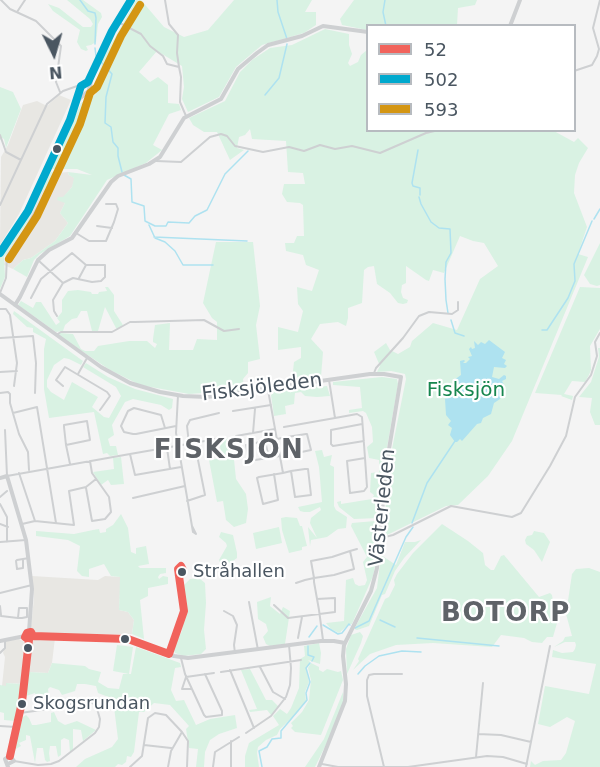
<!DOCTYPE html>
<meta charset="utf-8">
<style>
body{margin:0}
#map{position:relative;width:600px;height:767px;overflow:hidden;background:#f4f4f4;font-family:"DejaVu Sans",sans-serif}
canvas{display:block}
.legend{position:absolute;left:366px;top:24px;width:210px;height:108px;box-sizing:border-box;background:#fff;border:2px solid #b7bbc0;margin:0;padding:8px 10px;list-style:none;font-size:18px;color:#4a5661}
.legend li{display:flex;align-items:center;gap:12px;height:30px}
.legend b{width:30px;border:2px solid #b7bbc0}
.north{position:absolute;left:24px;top:24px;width:60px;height:60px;-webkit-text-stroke:4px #fff;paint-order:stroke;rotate:175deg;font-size:16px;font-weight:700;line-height:24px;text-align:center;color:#4a5661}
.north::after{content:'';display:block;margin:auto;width:21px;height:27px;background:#4a5661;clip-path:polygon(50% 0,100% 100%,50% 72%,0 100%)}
</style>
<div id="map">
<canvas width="600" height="767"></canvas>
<ul class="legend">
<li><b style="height:8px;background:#f1635c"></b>52</li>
<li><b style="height:8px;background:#00a9ce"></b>502</li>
<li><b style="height:8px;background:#d49613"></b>593</li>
</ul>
<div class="north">N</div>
</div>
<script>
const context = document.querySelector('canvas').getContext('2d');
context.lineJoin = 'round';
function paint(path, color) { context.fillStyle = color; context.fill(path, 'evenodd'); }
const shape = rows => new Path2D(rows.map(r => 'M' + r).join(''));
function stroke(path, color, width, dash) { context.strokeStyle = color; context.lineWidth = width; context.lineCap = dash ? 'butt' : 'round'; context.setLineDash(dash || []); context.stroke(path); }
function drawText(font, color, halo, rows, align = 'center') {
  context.font = font + ' "DejaVu Sans",sans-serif'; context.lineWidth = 4.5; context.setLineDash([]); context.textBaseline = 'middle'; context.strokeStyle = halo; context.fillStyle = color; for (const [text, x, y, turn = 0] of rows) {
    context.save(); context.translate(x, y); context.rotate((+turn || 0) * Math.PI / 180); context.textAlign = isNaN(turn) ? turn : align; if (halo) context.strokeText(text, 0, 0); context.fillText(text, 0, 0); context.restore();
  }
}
paint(shape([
 [59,95,71,100,19,214,0,245,1,157,8,145,23,105,37,101,47,106],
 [68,172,69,175,75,178,72,187,63,198,65,203,60,213,68,223,55,241,31,258,23,260,13,269,4,265,6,253,27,223,43,189,49,188,57,173],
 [32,576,98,580,105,576,121,577,119,610,128,612,134,620,132,634,36,634,33,631,31,627,34,598],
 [36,638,55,638,52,663,48,673,28,672,31,643],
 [19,639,26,643,22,684,7,683,6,686,2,686,5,657,3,653,6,641]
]), '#e8e7e3');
paint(shape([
 [67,0,83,0,101,13,102,17,98,24,96,42,91,45,86,46,88,50,86,51,81,49,77,42,80,30,53,11,48,4,59,8,83,27,91,27,93,24,90,19],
 [136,0,141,0,164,27,184,37,208,30,234,0,312,0,305,12,316,12,316,25,304,33,262,45,236,67,219,97,188,112,182,99,184,87,182,66,157,51,139,72,150,82,158,77,168,85,168,103,179,104,181,110,169,114,153,145,162,150,146,163,107,180,70,236,40,254,34,260,27,277,13,269,23,260,31,258,55,241,68,223,60,213,65,203,57,200,58,197,63,197,72,187,74,178,69,175,68,172,92,175,77,169,51,169,81,103,96,94,96,83,103,59],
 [354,0,477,0,475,5,458,8,457,25,368,26,367,30,342,25,340,19],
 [325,29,349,34,349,45,352,54,348,63,350,66,358,62,361,55,367,50,368,130,554,131,574,142,578,138,588,148,579,163,575,175,574,193,587,227,578,254,588,257,512,441,488,476,458,505,446,506,385,536,383,535,384,522,391,454,406,379,405,374,391,371,377,372,380,366,374,352,386,343,390,350,398,354,410,347,412,341,433,323,457,330,480,279,498,266,484,243,473,241,460,236,444,273,433,270,429,281,426,280,406,266,406,283,402,285,401,292,403,298,408,300,407,303,403,304,398,303,390,293,377,284,374,266,368,267,364,270,362,303,348,308,348,318,346,326,338,322,320,324,311,339,323,352,321,377,295,382,293,371,294,362,301,358,301,347,278,350,278,327,298,332,303,311,298,304,297,287,312,291,319,270,306,265,303,255,286,251,285,243,294,243,297,236,304,236,303,205,300,203,287,202,282,194,284,184,305,184,303,173,288,172,286,141,252,139,250,129,245,135,239,137,237,148,244,150,230,160,217,132,204,132,193,125,189,118,225,101,240,72,252,60,270,48,292,45],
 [0,87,13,92,21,109,6,148,4,139,2,138,0,140],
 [51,172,57,173,51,186,43,190,27,223,4,257,5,277,0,289,0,258,19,232],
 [216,242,253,242,260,306,256,325,260,359,248,362,248,373,243,379,244,390,189,394,140,385,110,370,58,335,60,333,73,334,81,349,85,351,94,351,98,346,129,341,147,341,155,348,157,344,153,342,153,339,155,325,170,323,169,350,193,350,197,339,217,340,217,322,212,318,203,303],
 [600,243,600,285,597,286,590,284,584,275],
 [105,287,108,287,114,295,114,311,123,325,117,330,105,307,98,331,92,331,87,311,81,311,77,318,72,319,65,325,63,331,56,332,18,305,21,301,33,308,36,302,41,302,56,325,60,322,57,318,62,312,62,300,68,291,78,290,91,292,92,294,98,294,99,292,107,291],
 [580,287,600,288,600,329,590,346,591,370,589,375,585,382,572,381,564,394,573,396,572,400,561,396,562,395,535,393],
 [14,311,83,361,81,365,69,359,64,358,54,365,47,380,47,387,51,392,64,400,72,382,98,397,92,407,104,417,109,418,121,396,116,387,83,367,86,363,108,377,135,389,173,399,172,408,169,410,161,405,133,399,125,402,112,425,114,435,108,439,110,446,116,446,118,455,110,456,107,453,103,454,94,412,49,418,44,389,44,349,46,339,33,332,33,328,27,327,13,314],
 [598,348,600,348,600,425,595,425,590,412,592,398,579,397,591,382,599,357],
 [382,377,397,379,398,384,384,465,379,518,354,519,339,507,337,502,341,501,341,504,372,499,374,495,370,492,371,473,379,472,379,460,369,458,367,447,373,442,372,427,366,413,363,411,349,413,349,410,362,408,360,387,333,385,333,382],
 [327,386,330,396,317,397,305,396,301,392,295,393,294,404,285,406,286,414,274,416,271,395,274,392],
 [230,438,232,440,236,479,246,494,248,509,246,523,234,527,226,520,223,501,217,502,209,460,222,458,219,440,223,442,225,439],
 [322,450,324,457,332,455,330,465,334,467,334,506,336,510,347,517,346,528,338,529,327,537,311,540,310,546,308,527,317,538,310,523,311,518,321,510,320,507,310,512,304,512,300,511,298,507,322,502,319,467,315,451],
 [121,457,124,484,111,485,108,480,101,485,93,472,114,469,113,458],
 [121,514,128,528,131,552,136,554,136,548,146,546,149,564,138,566,140,568,166,568,166,573,160,574,158,577,159,579,163,576,168,577,168,584,148,588,148,596,140,600,144,639,132,634,134,620,128,612,119,610,120,577,111,576,104,564,89,569,89,577,82,576,77,571,80,546,68,540,36,536,36,531,74,534,93,530,99,529,100,533,106,532,106,529,113,525],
 [286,517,297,518,300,526,302,526,307,546,302,547,302,550,289,553,282,530,281,518],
 [375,521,379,523,379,528,376,535,376,562,373,576,352,624,349,624,339,633,331,629,326,623,344,621,346,580,353,578,355,584,359,586,365,585,367,580,363,562,367,557,351,526,352,523],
 [442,524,468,541,483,553,485,565,491,570,494,570,501,556,504,555,539,597,550,593,552,595,557,623,553,637,547,637,542,643,532,642,524,638,501,635,492,647,433,643,396,645,370,654,353,670,359,661,358,659,385,599,389,597,395,585,394,580,397,574,413,553],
 [279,527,282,543,256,549,253,533],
 [534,531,544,533,550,542,542,562,534,550,526,544,525,540,527,536,532,535],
 [221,532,233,535,237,553,237,558,226,566,222,567,219,560,227,546,226,543,219,537],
 [421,540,404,558,395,571,385,594,382,595,369,626,357,630,354,629,377,588,381,555,396,565,405,542,415,542],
 [589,568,600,572,600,767,530,767,531,761,535,765,543,761,561,760,566,753,575,721,567,717,550,727,538,724,545,686,589,694,596,664,552,657,553,650,562,653,573,652,575,649,576,645,575,642,565,642,554,647,563,641,565,637,572,636,566,614,572,574,576,569],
 [199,578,205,583,206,603,204,630,206,649,201,654,184,656,175,653,173,649,182,631,184,618,186,606,183,586,190,579],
 [271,597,270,606,280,614,283,607,290,611,285,644,270,646,266,644,263,637,268,631,266,624,258,619,257,602],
 [360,632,363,636,361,643,347,674,346,649,351,635],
 [319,643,321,653,320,664,308,660,310,662,306,669,309,682,305,692,306,701,298,712,280,729,277,735,266,740,258,747,257,753,259,767,245,767,245,756,249,743,279,725,273,716,280,709,287,714,291,708,299,688,300,659,305,656,304,646],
 [117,645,133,647,129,674,113,671],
 [136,647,180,663,181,667,175,668,171,690,176,701,184,700,196,725,210,719,235,715,237,728,219,734,210,740,205,752,204,767,196,767,198,749,189,748,186,729,189,726,170,705,154,703,144,712,139,712,134,752,131,757,127,756,126,762,122,765,118,764,115,767,76,767,85,759,112,747,118,739,114,707,111,698,98,693,96,686,85,684,77,684,75,691,62,695,59,690,50,687,48,689,49,698,36,702,35,693,26,696,28,672,48,673,52,663,85,666,89,669,101,672,98,682,108,688,119,689,123,674,131,674],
 [311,663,319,667,319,670,323,672,327,669,338,672,341,671,343,680,321,735,295,732,291,728,293,726,291,723,302,712,309,700,311,680,308,668],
 [250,669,266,700,272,700,279,707,271,715,267,710,250,712,249,710,257,709,241,670],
 [6,683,22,684,15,721,4,720,4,713,0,712,0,685,6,686],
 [343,692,343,703,334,728,316,765,315,767,305,767,324,739],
 [54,712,58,721,65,725,77,721,96,730,83,741,81,730,73,729,73,749,70,752,69,740,64,738,61,740,61,755,58,757,56,746,50,746,49,753,50,761,47,762,45,760,43,748,37,748,35,763,30,736,26,735,26,740,19,743,21,746,14,750,23,717,26,715,29,718,32,725,36,725,51,722,51,713]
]), '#d9f2e3');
paint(shape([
 [489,340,505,352,502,358,506,360,504,364,507,366,505,368,494,367,492,377,499,379,504,375,506,376,506,379,502,381,505,387,504,391,500,399,494,403,491,414,483,418,481,423,477,424,462,441,460,439,457,442,455,442,450,435,452,428,448,425,451,421,446,415,445,399,449,395,454,380,461,375,460,361,464,360,465,361,463,363,466,363,470,359,468,357,472,356,469,349,471,347,472,349,475,348,474,341,478,345,481,342,485,344]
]), '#aee2f0');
stroke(shape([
 [80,0,88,11,95,13,96,18,95,44],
 [277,0,278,12,287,39],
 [385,0,383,12,386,26],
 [95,48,96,56],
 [101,62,112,74,106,97,105,123,111,127,113,142,118,148,118,156,122,172],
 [265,95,279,78,287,44],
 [418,150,412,183,413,186,420,188,420,195],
 [124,175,131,179,132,202,144,206,145,221,155,226,166,226,168,222,189,223,195,216,207,210,225,174,248,151],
 [419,197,421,204,431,222,439,228,450,229,451,253,446,262,445,279,446,300,448,313],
 [594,219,600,209],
 [149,225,155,238,165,242,175,251,183,265,213,265],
 [154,237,247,241],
 [451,320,455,333,464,336],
 [542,330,547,330,568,298,575,281,574,264,592,221],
 [412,523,427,483,455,441],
 [380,620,395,627],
 [323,625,338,634,342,633,349,624,350,625],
 [355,628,369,621,406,537,413,527],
 [309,637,317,626],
 [417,638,499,646],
 [308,646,308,655,314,657,312,661],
 [358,674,365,666,379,656,402,651,421,652],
 [262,767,259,751,267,747,272,739,281,738,281,731,307,700,306,693,310,682,306,668,310,663]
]), '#aee2f0', 1.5);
stroke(shape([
 [1,0,10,9,36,21,61,46,56,82,60,92],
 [165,0,169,24,178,35,177,53,179,67],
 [17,12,25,0],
 [118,22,141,34,150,46,163,56,167,64,179,67,181,77,180,102,186,116],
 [574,71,592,65,597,56,599,49,593,28,600,0],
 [0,135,6,152,21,160],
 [156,161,181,162,210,137,221,134,227,136,235,146,263,152,289,147,304,151,320,145,335,149,352,146,380,153,426,133,439,130],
 [0,205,47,104,63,91,80,85],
 [97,226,112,228],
 [76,233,89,241,106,241,114,222,118,209,116,204,106,204],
 [39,261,63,283],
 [79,278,86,265],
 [0,293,6,278,7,256,25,229,46,192],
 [31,298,41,279,72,253,86,265,105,265,105,277,101,281,92,282,73,278,63,283,53,300,54,311,57,316],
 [0,309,6,309,10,315,17,363,14,386],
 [56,335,61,332,112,332,130,322,135,322,204,320,224,331,239,329],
 [0,338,33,336,36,363,35,393],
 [0,372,17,371],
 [374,373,376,368,403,338,419,316,429,312,452,314,458,310,458,302],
 [78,374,87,358],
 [329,380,335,418,357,414,362,417,365,458,367,487,364,491,350,493,347,461,365,458],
 [63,386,56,380,65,367,107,392,110,396,100,410],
 [268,390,283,473],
 [0,393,8,392,10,394,10,403,19,434,28,452,29,470],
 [178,395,176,433,193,532,196,534,192,526],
 [233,411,271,405],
 [13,413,37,407,56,523],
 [362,424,331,430,331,444,333,446,364,441],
 [284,427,335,418],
 [165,428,161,415,134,408,128,411,121,426,124,432,133,434,136,434,176,426],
 [5,430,7,476,130,454],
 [253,433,255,409],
 [236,436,275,429],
 [277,439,287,437,306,434,307,434,311,450,292,454,287,437],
 [189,444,187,426,190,420,219,413],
 [66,445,90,440,87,421,64,425,64,427,66,445,70,464],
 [167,448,170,469],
 [269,458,265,441,246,445,249,461,280,456],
 [181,467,135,475,130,454,222,438],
 [19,473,35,521],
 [274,474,278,500,263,504,257,478,259,477,283,473,291,471,305,469,308,469,311,495,295,497,291,471],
 [86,488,92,521,105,519,111,512,109,497,92,473,90,461],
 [0,497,7,491],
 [133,498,185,486],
 [187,501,205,495,197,455],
 [0,504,7,517,7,542],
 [0,524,8,527],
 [22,524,35,521,74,525,69,491,86,487,96,479],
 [381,538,393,535,451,506,512,517,521,513,550,466,566,436,575,397,591,375,597,356,595,342,600,333],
 [0,542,26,540],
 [350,551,357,549],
 [23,559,23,568,17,569,16,561,17,560,29,558],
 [296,583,305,580,314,578,334,575,354,569,350,551,332,557,311,561,314,578,314,582,319,610,323,640],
 [0,593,32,585],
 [249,602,258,650],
 [274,605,288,618,335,612,335,598,317,599],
 [0,606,1,615],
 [224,611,233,616,237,625,234,645,235,653],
 [1,616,18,618,22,618,27,617,27,608,19,608,18,618],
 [298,638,302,617],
 [0,653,5,648,5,640],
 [169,654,184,611,178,569,181,566,183,570,179,575],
 [181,658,185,674,204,715,206,717,222,715,222,711,205,674],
 [260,667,273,692,285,699],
 [230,670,254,728],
 [221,672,301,660],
 [191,689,182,689,186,677,214,673],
 [0,726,16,727],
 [182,732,188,741,187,767],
 [246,733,271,716,286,697,290,685,291,668,289,645],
 [478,734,501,735,531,742],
 [144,745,171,748],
 [476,757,483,683],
 [14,761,38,765,51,764,59,761,95,733,99,727,100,719,96,705,86,700,56,708,20,713],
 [322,764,338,767,408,767,487,756,503,757,527,764],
 [130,767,142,756,148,718,155,713,166,715,182,732,171,751,168,767],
 [213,767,215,752,239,737],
 [231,767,231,741],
 [384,767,367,696,367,680,369,675,374,674,402,674],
 [526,767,550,646]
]), '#ced0d2', 2);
stroke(shape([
 [510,26,520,0],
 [0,294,101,367,130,383,160,392,183,396,207,397,370,374,384,374,401,377,386,467,377,568,371,591,344,645,343,656,346,684,345,701,319,767],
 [15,305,20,297,38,260,49,250,72,238,111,182,118,176,149,164,160,157,184,118,221,99,238,69,257,53,268,45,302,36,323,26,368,32],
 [0,478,7,476,26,540,32,589,29,632],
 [0,641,25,636],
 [10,756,22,702,29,640,25,635,28,632,31,633,33,636,128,639,174,656,188,658,321,641,334,641,345,643],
 [8,767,5,759,10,756,14,761,8,764]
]), '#ced0d2', 4);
stroke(shape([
 [94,71,112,31,131,0],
 [80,98,89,91,91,79],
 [0,253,28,211,70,120,78,100,81,86,88,82,95,68]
]), '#ced0d4', 4.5);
stroke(shape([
 [169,654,184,611,178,569,181,566,183,570,179,575],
 [10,756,22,702,29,640,25,637,27,633,31,632,33,636,128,639,169,654]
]), '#f1635c', 8);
stroke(shape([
 [0,253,28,211,70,120,81,86,88,82,112,31,131,0]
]), '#00a9ce', 8);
stroke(shape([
 [9,259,37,216,80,124,90,93,97,87,121,36,140,5]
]), '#d49613', 8);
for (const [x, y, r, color] of [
 [57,149,5,"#4a5661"],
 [182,572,5,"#4a5661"],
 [125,639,5,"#4a5661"],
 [28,648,5,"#4a5661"],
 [22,704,5,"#4a5661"]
]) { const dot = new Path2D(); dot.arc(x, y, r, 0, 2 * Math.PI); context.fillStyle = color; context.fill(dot); stroke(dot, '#fff', 2); }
drawText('18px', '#4a5661', '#fff', [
 ["Stråhallen",193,572],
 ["Skogsrundan",33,704]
], 'left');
drawText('20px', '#4a5661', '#fff', [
 ["Fisksjöleden",262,388,-7],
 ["Västerleden",383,508,-84]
]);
drawText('20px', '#17864f', '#fff', [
 ["Fisksjön",466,391]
]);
context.letterSpacing = '1.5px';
drawText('bold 26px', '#5f6368', '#fff', [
 ["FISKSJÖN",229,451],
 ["BOTORP",506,614]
]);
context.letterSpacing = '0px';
</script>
